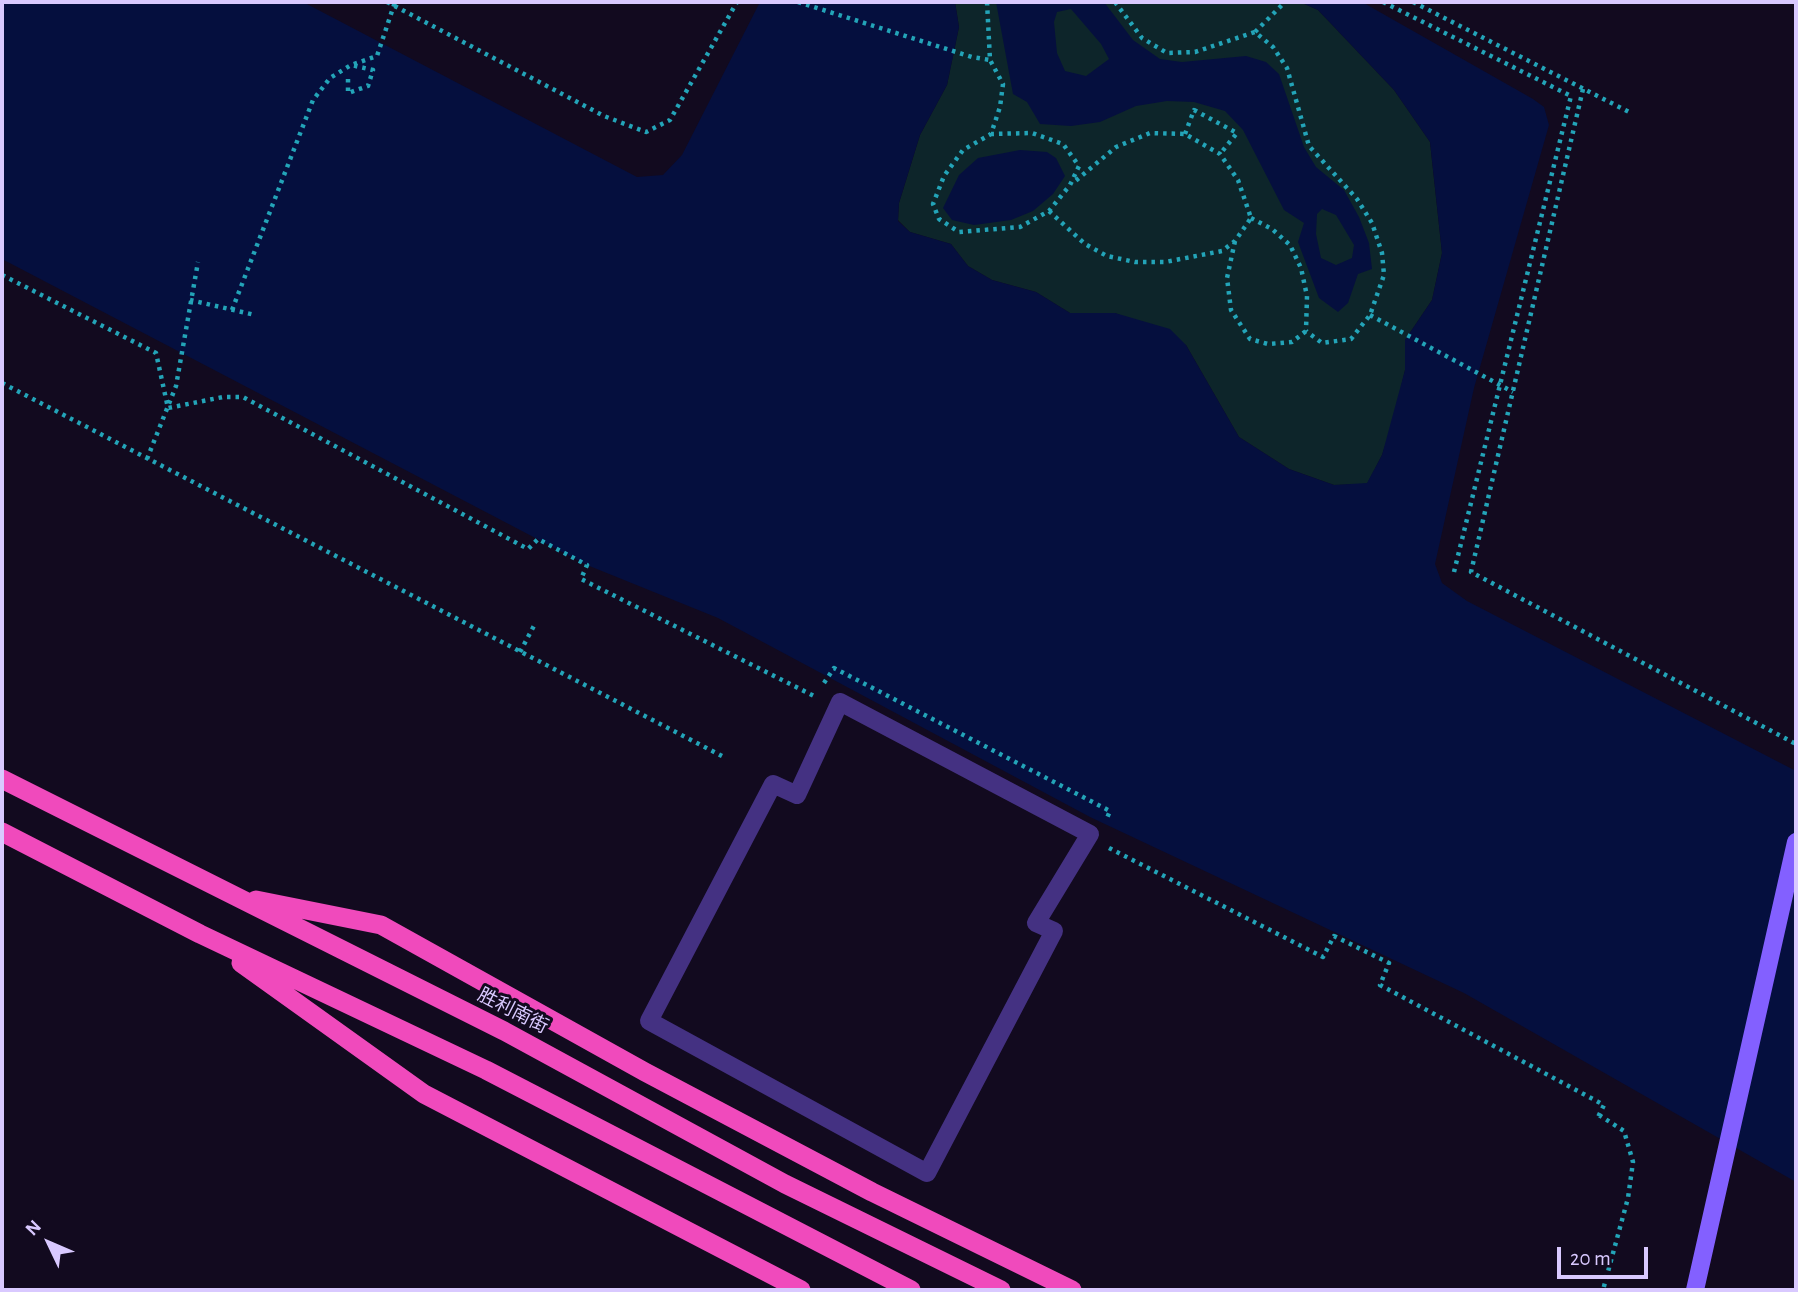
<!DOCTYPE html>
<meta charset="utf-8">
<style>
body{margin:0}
#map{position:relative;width:1798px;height:1292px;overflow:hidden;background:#120a1f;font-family:"Alegreya Sans",sans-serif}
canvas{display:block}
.frame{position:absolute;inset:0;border:4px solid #d9c9ff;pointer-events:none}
.north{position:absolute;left:14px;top:1208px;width:70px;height:70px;-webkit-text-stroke:5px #120a1f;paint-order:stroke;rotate:314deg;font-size:19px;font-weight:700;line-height:28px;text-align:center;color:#d9c9ff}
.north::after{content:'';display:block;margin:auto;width:24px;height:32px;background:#d9c9ff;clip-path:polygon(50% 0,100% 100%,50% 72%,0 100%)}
.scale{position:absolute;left:1557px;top:1247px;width:91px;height:32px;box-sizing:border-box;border:4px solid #d9c9ff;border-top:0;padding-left:9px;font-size:21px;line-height:24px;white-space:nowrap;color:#d9c9ff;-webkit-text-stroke:5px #120a1f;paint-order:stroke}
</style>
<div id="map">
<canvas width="1798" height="1292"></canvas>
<div class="frame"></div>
<div class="north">N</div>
<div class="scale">20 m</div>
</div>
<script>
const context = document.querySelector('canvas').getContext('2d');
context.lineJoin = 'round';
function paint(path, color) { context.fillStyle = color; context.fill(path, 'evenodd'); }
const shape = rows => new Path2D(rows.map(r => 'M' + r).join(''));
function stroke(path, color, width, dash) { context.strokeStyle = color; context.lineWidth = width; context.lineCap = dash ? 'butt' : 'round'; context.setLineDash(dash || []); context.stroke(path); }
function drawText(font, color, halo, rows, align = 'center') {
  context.font = font + ' "Alegreya Sans","Noto Sans SC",sans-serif'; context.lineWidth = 6; context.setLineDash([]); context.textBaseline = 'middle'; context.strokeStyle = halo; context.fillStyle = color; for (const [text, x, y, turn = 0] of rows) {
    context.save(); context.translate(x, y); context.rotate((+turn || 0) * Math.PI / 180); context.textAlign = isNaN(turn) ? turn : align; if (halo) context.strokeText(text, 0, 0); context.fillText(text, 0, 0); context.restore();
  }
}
paint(shape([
 [955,2,1300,2,1318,10,1394,90,1430,142,1442,253,1432,300,1405,340,1405,370,1393,422,1382,455,1367,484,1334,485,1289,469,1239,437,1186,345,1115,313,1070,313,1036,292,992,280,968,266,951,244,910,232,898,220,899,203,920,135,947,85,959,27]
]), '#0d252a');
paint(shape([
 [2,2,303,2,637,177,663,175,682,155,760,2,955,2,959,27,947,85,920,135,899,203,898,221,910,232,951,244,968,266,992,280,1036,292,1070,313,1115,313,1170,329,1186,345,1239,437,1289,469,1334,485,1367,483,1382,455,1405,370,1405,340,1432,300,1442,253,1430,142,1394,90,1318,10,1300,2,1362,2,1533,99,1544,107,1549,125,1474,388,1435,564,1442,583,1467,601,1796,771,1796,1182,1464,993,1090,817,718,618,587,565,2,259],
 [996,2,1104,2,1133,40,1160,59,1182,62,1246,56,1266,62,1279,74,1304,147,1316,167,1344,190,1359,217,1369,243,1372,269,1358,274,1348,303,1338,312,1319,298,1298,242,1304,223,1284,210,1243,130,1225,111,1194,102,1167,101,1136,106,1100,122,1071,126,1040,124,1027,102,1013,94],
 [1071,9,1101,44,1109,59,1086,76,1065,71,1057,53,1054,22,1057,12],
 [1322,209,1336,215,1354,245,1352,258,1336,265,1321,258,1316,234,1317,214],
 [1020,150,1047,152,1056,158,1065,176,1053,194,1033,211,1011,220,974,225,952,220,943,208,959,175,978,158]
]), '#050f3e');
stroke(shape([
 [387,2,604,116,646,132,670,120,737,2],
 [798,2,972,57,990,60],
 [987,2,990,60,1003,84,1000,107,991,134,963,150,944,176,933,204,939,219,959,232,1020,227,1049,211,1070,185,1079,166,1063,144,1032,133,991,134],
 [1115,2,1142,38,1167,53,1195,52,1255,32,1273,47,1287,68,1309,146,1357,199,1372,223,1382,253,1384,275,1370,315,1351,339,1322,343,1306,331],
 [1383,2,1571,96,1454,572],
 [1413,2,1631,113],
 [1255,32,1285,2],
 [348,79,348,93,368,86,373,70,351,65],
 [1583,89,1471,572,1796,744],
 [1185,134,1194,110,1237,133,1220,154],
 [1049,211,1085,244,1107,256,1135,262,1165,262,1222,251,1235,241,1251,218,1238,180,1220,154,1185,134,1150,133,1116,147,1073,183],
 [1251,218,1272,229,1290,245,1301,268,1307,296,1306,331],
 [1235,241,1227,278,1231,310,1250,339,1268,344,1292,342,1306,331],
 [2,275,156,353,168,408,223,397,243,397,528,549,538,539,587,565,581,579,816,697],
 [190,300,255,315],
 [1370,315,1513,392],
 [2,383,722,756],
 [147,459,176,386,198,262],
 [520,652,536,622],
 [824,683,834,668,1110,811,1107,818],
 [1109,848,1323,957,1334,936,1389,963,1380,985,1604,1105,1597,1119],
 [1599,1115,1624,1131,1633,1162,1628,1198,1603,1290]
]), '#23a4b8', 4.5, [3.5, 5]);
stroke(shape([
 [840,702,1090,834,1036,923,1054,931,927,1173,649,1021,773,784,797,795,840,702]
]), '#443182', 18);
stroke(shape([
 [1695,1290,1796,842]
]), '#8360ff', 18);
stroke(shape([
 [2,779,504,1031,785,1184,1001,1290],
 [2,832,200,934,486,1070,911,1290],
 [256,900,381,925,645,1072,872,1192,1072,1290],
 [241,963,424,1094,801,1290]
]), '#f04abc', 19);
stroke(shape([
 [232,310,313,100,330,78,351,65,377,56,395,2]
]), '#23a4b8', 4.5, [3.5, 5]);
drawText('19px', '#d9c9ff', '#120a1f', [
 ["胜利南街",513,1011,27]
]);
</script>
